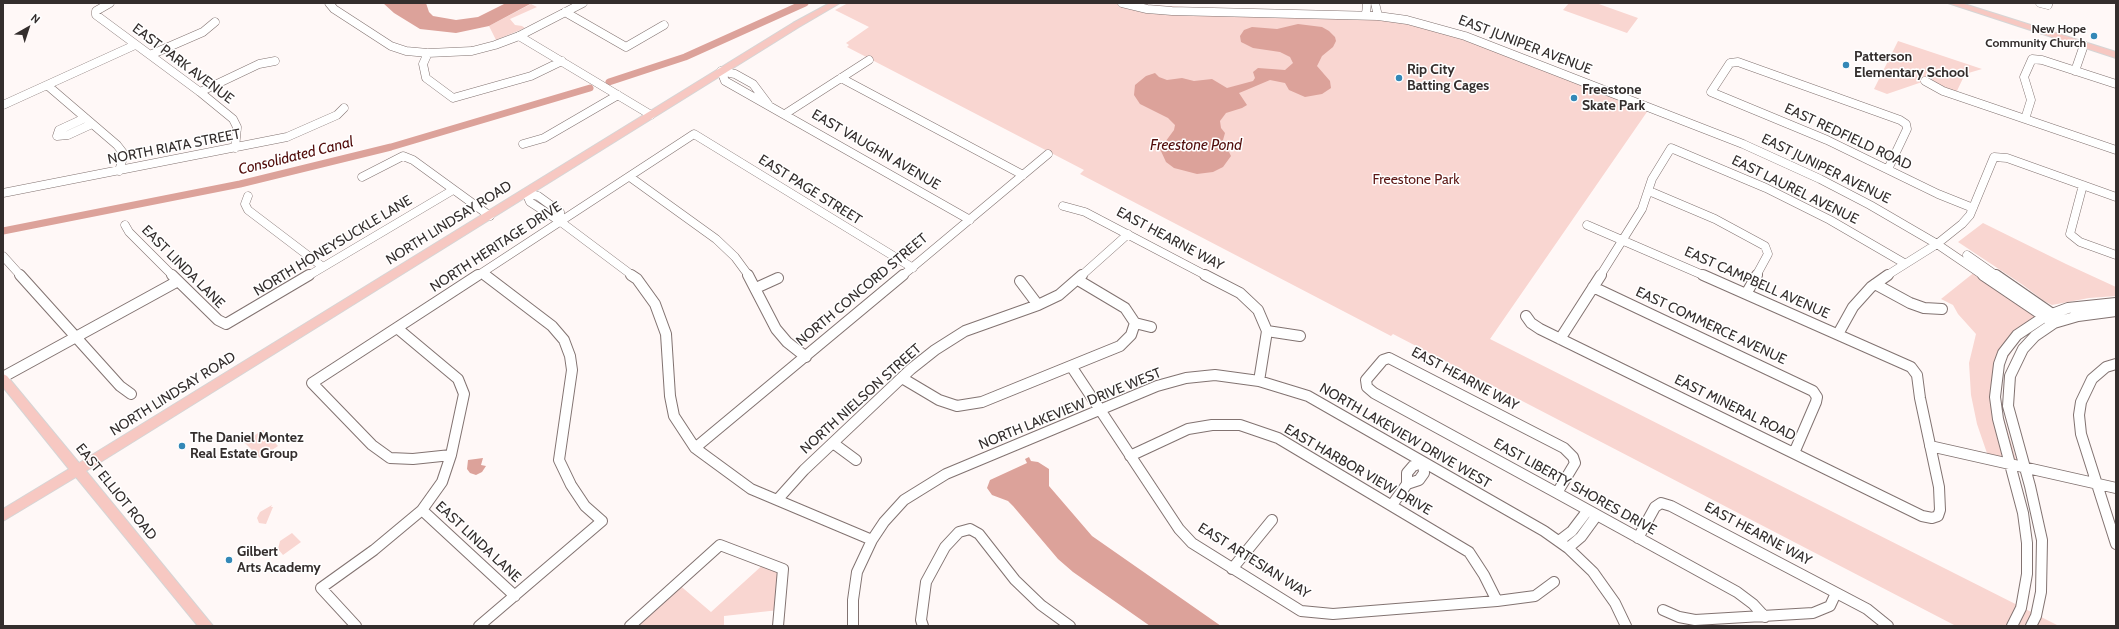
<!DOCTYPE html>
<style>
body{margin:0}
#map{position:relative;width:2119px;height:629px;overflow:hidden;background:#fff8f7;font-family:Cabin,sans-serif}
canvas{display:block}
.frame{position:absolute;inset:0;border:4px solid #342e2d;pointer-events:none}
.north{position:absolute;left:8px;top:8px;width:40px;height:40px;-webkit-text-stroke:3px #fff;paint-order:stroke;rotate:39deg;font-size:11px;font-weight:700;line-height:16px;text-align:center;color:#342e2d}
.north::after{content:'';display:block;margin:auto;width:14px;height:18px;background:#342e2d;clip-path:polygon(50% 0,100% 100%,50% 72%,0 100%)}
</style>
<div id="map">
<canvas width="2119" height="629"></canvas>
<div class="frame"></div>
<div class="north">N</div>
</div>
<script>
const context = document.querySelector('canvas').getContext('2d');
context.lineJoin = 'round';
function paint(path, color) { context.fillStyle = color; context.fill(path, 'evenodd'); }
const shape = rows => new Path2D(rows.map(r => 'M' + r).join(''));
function stroke(path, color, width, dash) { context.strokeStyle = color; context.lineWidth = width; context.lineCap = dash ? 'butt' : 'round'; context.setLineDash(dash || []); context.stroke(path); }
function drawText(font, color, halo, rows, align = 'center') {
  context.font = font + ' Cabin,sans-serif'; context.lineWidth = 3; context.setLineDash([]); context.textBaseline = 'middle'; context.strokeStyle = halo; context.fillStyle = color; for (const [text, x, y, turn = 0] of rows) {
    context.save(); context.translate(x, y); context.rotate((+turn || 0) * Math.PI / 180); context.textAlign = isNaN(turn) ? turn : align; if (halo) context.strokeText(text, 0, 0); context.fillText(text, 0, 0); context.restore();
  }
}
paint(shape([
 [848,3,1116,3,1390,19,1449,33,1649,109,1490,339,2059,626,1956,626,1393,334,1391,336,1080,174,1084,170,847,47,849,45,846,43,869,27,835,10],
 [1569,3,1596,3,1638,18,1627,33,1563,10],
 [531,4,537,7,510,19,515,25,522,26,525,28,496,40,489,26],
 [1898,41,1982,69,1965,74,1955,95,1925,81,1887,94,1874,89],
 [1983,223,2066,264,2116,287,2116,296,2089,298,2052,305,2044,301,2023,285,1958,242],
 [1976,271,2048,320,2027,333,2018,342,2004,363,2000,386,2002,411,2018,466,1989,459,1977,424,1971,395,1969,363,1976,334,1958,314,1953,305,1941,299],
 [263,430,278,446,260,458,244,442],
 [272,505,271,507,273,507,266,524,259,523,257,518,260,512],
 [292,533,301,542,283,555,278,549,280,541],
 [766,562,783,569,779,610,724,616,724,626,630,626,677,583,711,612]
]), '#f9d6d1');
paint(shape([
 [383,3,426,3,429,12,433,16,456,20,478,17,506,3,532,3,489,26,456,33,420,29,394,13],
 [1298,24,1322,27,1329,31,1335,37,1336,41,1333,47,1322,56,1317,66,1330,81,1331,88,1322,94,1305,97,1289,90,1285,83,1270,80,1244,91,1239,93,1247,105,1242,108,1226,113,1220,121,1221,128,1225,133,1223,140,1231,156,1223,167,1213,172,1197,174,1174,168,1166,162,1160,149,1174,130,1175,125,1168,118,1140,104,1134,95,1135,85,1146,76,1155,73,1159,77,1167,80,1182,78,1194,81,1212,79,1227,88,1253,81,1255,78,1253,72,1258,68,1285,70,1293,63,1290,57,1280,52,1253,48,1241,42,1240,36,1244,30,1252,27,1277,29],
 [1029,457,1031,461,1038,462,1049,469,1049,486,1092,536,1221,626,1150,626,1073,572,1058,559,1013,506,1008,501,992,495,987,488,990,480,1027,463,1025,459],
 [483,458,481,465,486,466,482,472,476,475,470,473,467,469,468,460]
]), '#dca29a');
stroke(shape([
 [609,82,685,57,805,3],
 [3,231,240,184,391,147,590,88]
]), '#dca29a', 7);
const minorFar1 = shape([
 [110,3,96,11,96,15,200,92,233,119,237,127,235,148],
 [329,3,334,9,391,46,406,51,428,53,472,51,495,45,519,36,583,3],
 [1122,3,1147,9,1172,11,1378,16,1407,20,1465,36,1743,144,1820,179,1870,205,1937,244,1984,276],
 [1375,3,1378,16],
 [2040,3,2048,5,2048,3],
 [565,12,626,47,664,25],
 [1366,15,1367,3],
 [519,36,651,115],
 [428,53,423,64,426,78,453,98,531,76,562,61],
 [150,55,203,32,215,22],
 [2075,71,2084,45],
 [841,78,1023,175],
 [1925,81,1943,91,2116,150],
 [47,85,117,145,124,154,119,171],
 [200,92,259,64,275,61],
 [768,104,753,84,735,74,721,71,725,81,970,220],
 [3,105,135,45],
 [785,114,869,60],
 [85,118,59,130,57,136,68,135,92,124],
 [2025,119,2031,100,2024,77,2032,59,2042,60,2116,84],
 [523,144,544,138,618,95],
 [1888,169,1907,129,1906,124,1900,120,1738,62,1730,63,1711,92,1827,140,1938,194,1973,208],
 [362,177,403,156,413,160,490,216],
 [630,177,716,239,735,257,749,276],
 [2083,185,2070,234,2080,242,2116,255],
 [1649,191,1715,219,1765,246,1768,254,1756,276],
 [3,193,287,137,337,115,344,108],
 [526,193,530,202,561,222,633,276],
 [526,193,538,196,560,212,561,222],
 [248,196,245,204,248,210,323,267],
 [1063,206,1085,212,1207,276],
 [125,225,129,232,173,276],
 [1587,225,1705,276],
 [1967,255,1997,276],
 [3,256,21,276],
 [483,273,487,276],
 [308,276,453,190],
 [477,276,694,134,913,268],
 [902,276,1048,154],
 [1081,276,1128,234],
 [1600,276,1642,209,1652,179,1671,148,1766,188,1830,220,1904,263],
 [1886,276,1937,244,1962,224,1970,215,1994,157,2007,158,2116,197]
]);
const minor = shape([
 [20,275,120,386,131,394],
 [172,275,218,320,226,324,309,275],
 [631,275,637,279,655,304,666,334,670,396,674,416,695,448,751,489,872,540],
 [748,275,776,329,787,342,806,357],
 [1205,275,1240,293,1258,310,1267,331,1259,381],
 [1983,275,2054,323],
 [1996,275,2061,320],
 [1020,281,1038,305],
 [1875,284,1910,303,1924,308,1942,309],
 [1593,287,1813,391,1817,397,1816,402,1794,453],
 [756,288,778,278],
 [1746,294,1757,275],
 [1526,316,1531,323,1540,329,1922,516,1932,518,1938,516,1940,510,1939,487,1920,398,1917,375,1911,367,1703,275],
 [1135,323,1151,327],
 [1267,331,1300,336],
 [1838,334,1853,307,1871,287,1888,275],
 [1560,339,1601,275],
 [1389,358,1564,448,1573,457,1575,463,1557,493,1374,393,1367,387,1366,380,1383,360,1389,358],
 [2116,364,2106,367,2092,379,2081,402,2079,415,2081,434,2116,544],
 [1071,366,1179,529,1192,543,1301,611,1333,614,1497,601,1535,596,1554,582],
 [3,377,178,281],
 [902,378,939,400,957,406,982,402,1120,346,1131,335,1135,323,1125,308,1078,280],
 [833,443,856,460],
 [1930,446,2116,488],
 [695,448,903,275],
 [451,455,413,459,390,458,372,445,312,383,478,275],
 [1130,456,1188,429,1212,425,1240,425,1278,438,1469,552,1484,575,1497,601],
 [1423,462,1424,473,1419,480,1407,484,1407,473,1413,466,1423,462],
 [1557,493,1737,592,1753,604,1765,617],
 [778,499,804,470,911,369,935,350,965,331,1038,305,1059,295,1082,275],
 [1392,505,1407,484],
 [422,510,515,596],
 [1638,538,1655,507,1661,503,1671,506,1867,609,1888,626],
 [1559,541,1572,531,1588,510],
 [1568,548,1581,537,1597,515],
 [1232,569,1272,520],
 [1663,610,1679,617,1695,620,1813,613,1830,606,1836,593],
 [356,626,321,588,374,550,422,510,442,482,451,455,464,394,458,379,397,328],
 [479,626,602,521,585,506,571,485,559,460,572,370,570,356,564,340,552,326,485,275],
 [630,626,720,545,783,569,778,626],
 [853,626,853,600,857,572,872,540,884,522,904,500,946,474,1157,386,1186,378,1215,375,1259,381,1308,396,1544,531,1568,548,1593,572,1615,603,1626,626],
 [923,626,921,620,926,582,945,547,959,532,970,529,979,534,1015,580,1041,605,1070,626],
 [2012,626,2021,608,2027,574,2027,543,2023,513,1998,419,1995,397,1999,364,2003,353,2017,335,2044,317,2068,308,2116,303],
 [2031,626,2036,616,2041,592,2042,540,2030,486,2008,406,2010,376,2023,349,2035,336,2054,323,2078,316,2116,311]
]);
const major = shape([
 [830,3,840,3,799,27,86,471,213,626,198,626,76,477,3,521,3,509,69,469,3,387,3,374,7,376,79,463,793,23,830,3],
 [1948,3,1961,3,2116,52,2116,58,1948,3]
]);
stroke(minorFar1, '#827371', 9);
stroke(minor, '#827371', 12);
stroke(major, '#d6d5d5', 2);
stroke(minorFar1, '#fff', 8);
stroke(minor, '#fff', 10);
paint(major, '#f7c8c2');
for (const [x, y, r, color] of [
 [2094,36,4,"#3388b7"],
 [1846,65,4,"#3388b7"],
 [1399,78,4,"#3388b7"],
 [1574,98,4,"#3388b7"],
 [182,446,4,"#3388b7"],
 [229,560,4,"#3388b7"]
]) { const dot = new Path2D(); dot.arc(x, y, r, 0, 2 * Math.PI); context.fillStyle = color; context.fill(dot); stroke(dot, '#fff', 1.5); }
drawText('bold 12px', '#342e2d', '#fff', [
 ["New Hope",2086,29],
 ["Community Church",2086,43]
], 'right');
drawText('14px', '#342e2d', '#fff', [
 ["EAST JUNIPER AVENUE",1525,45,21],
 ["EAST PARK AVENUE",183,64,37],
 ["EAST REDFIELD ROAD",1848,137,25],
 ["NORTH RIATA STREET",174,147,-11],
 ["EAST VAUGHN AVENUE",876,150,30],
 ["EAST JUNIPER AVENUE",1826,169,26],
 ["EAST PAGE STREET",810,190,32],
 ["EAST LAUREL AVENUE",1795,190,26],
 ["NORTH LINDSAY ROAD",449,223,-32],
 ["EAST HEARNE WAY",1170,239,28],
 ["NORTH HONEYSUCKLE LANE",333,246,-31],
 ["NORTH HERITAGE DRIVE",496,247,-33],
 ["EAST LINDA LANE",183,267,45],
 ["EAST CAMPBELL AVENUE",1757,283,24],
 ["NORTH CONCORD STREET",862,290,-40],
 ["EAST COMMERCE AVENUE",1711,326,25],
 ["EAST HEARNE WAY",1465,379,28],
 ["NORTH LINDSAY ROAD",173,394,-32],
 ["NORTH NIELSON STREET",861,399,-42],
 ["EAST MINERAL ROAD",1735,408,26],
 ["NORTH LAKEVIEW DRIVE WEST",1070,409,-22],
 ["NORTH LAKEVIEW DRIVE WEST",1405,436,30],
 ["EAST HARBOR VIEW DRIVE",1358,470,30],
 ["EAST LIBERTY SHORES DRIVE",1575,487,29],
 ["EAST ELLIOT ROAD",116,492,51],
 ["EAST HEARNE WAY",1758,534,28],
 ["EAST LINDA LANE",478,542,43],
 ["EAST ARTESIAN WAY",1254,561,32]
]);
drawText('bold 14px', '#342e2d', '#fff', [
 ["Patterson",1854,57],
 ["Elementary School",1854,73],
 ["Rip City",1407,70],
 ["Batting Cages",1407,86],
 ["Freestone",1582,90],
 ["Skate Park",1582,106],
 ["The Daniel Montez",190,438],
 ["Real Estate Group",190,454],
 ["Gilbert",237,552],
 ["Arts Academy",237,568]
], 'left');
drawText('14px', '#5c1714', '#fff', [
 ["Freestone Park",1416,180]
]);
drawText('italic 15px', '#520d0b', '#fff', [
 ["Freestone Pond",1196,146],
 ["Consolidated Canal",296,156,-14]
]);
</script>
